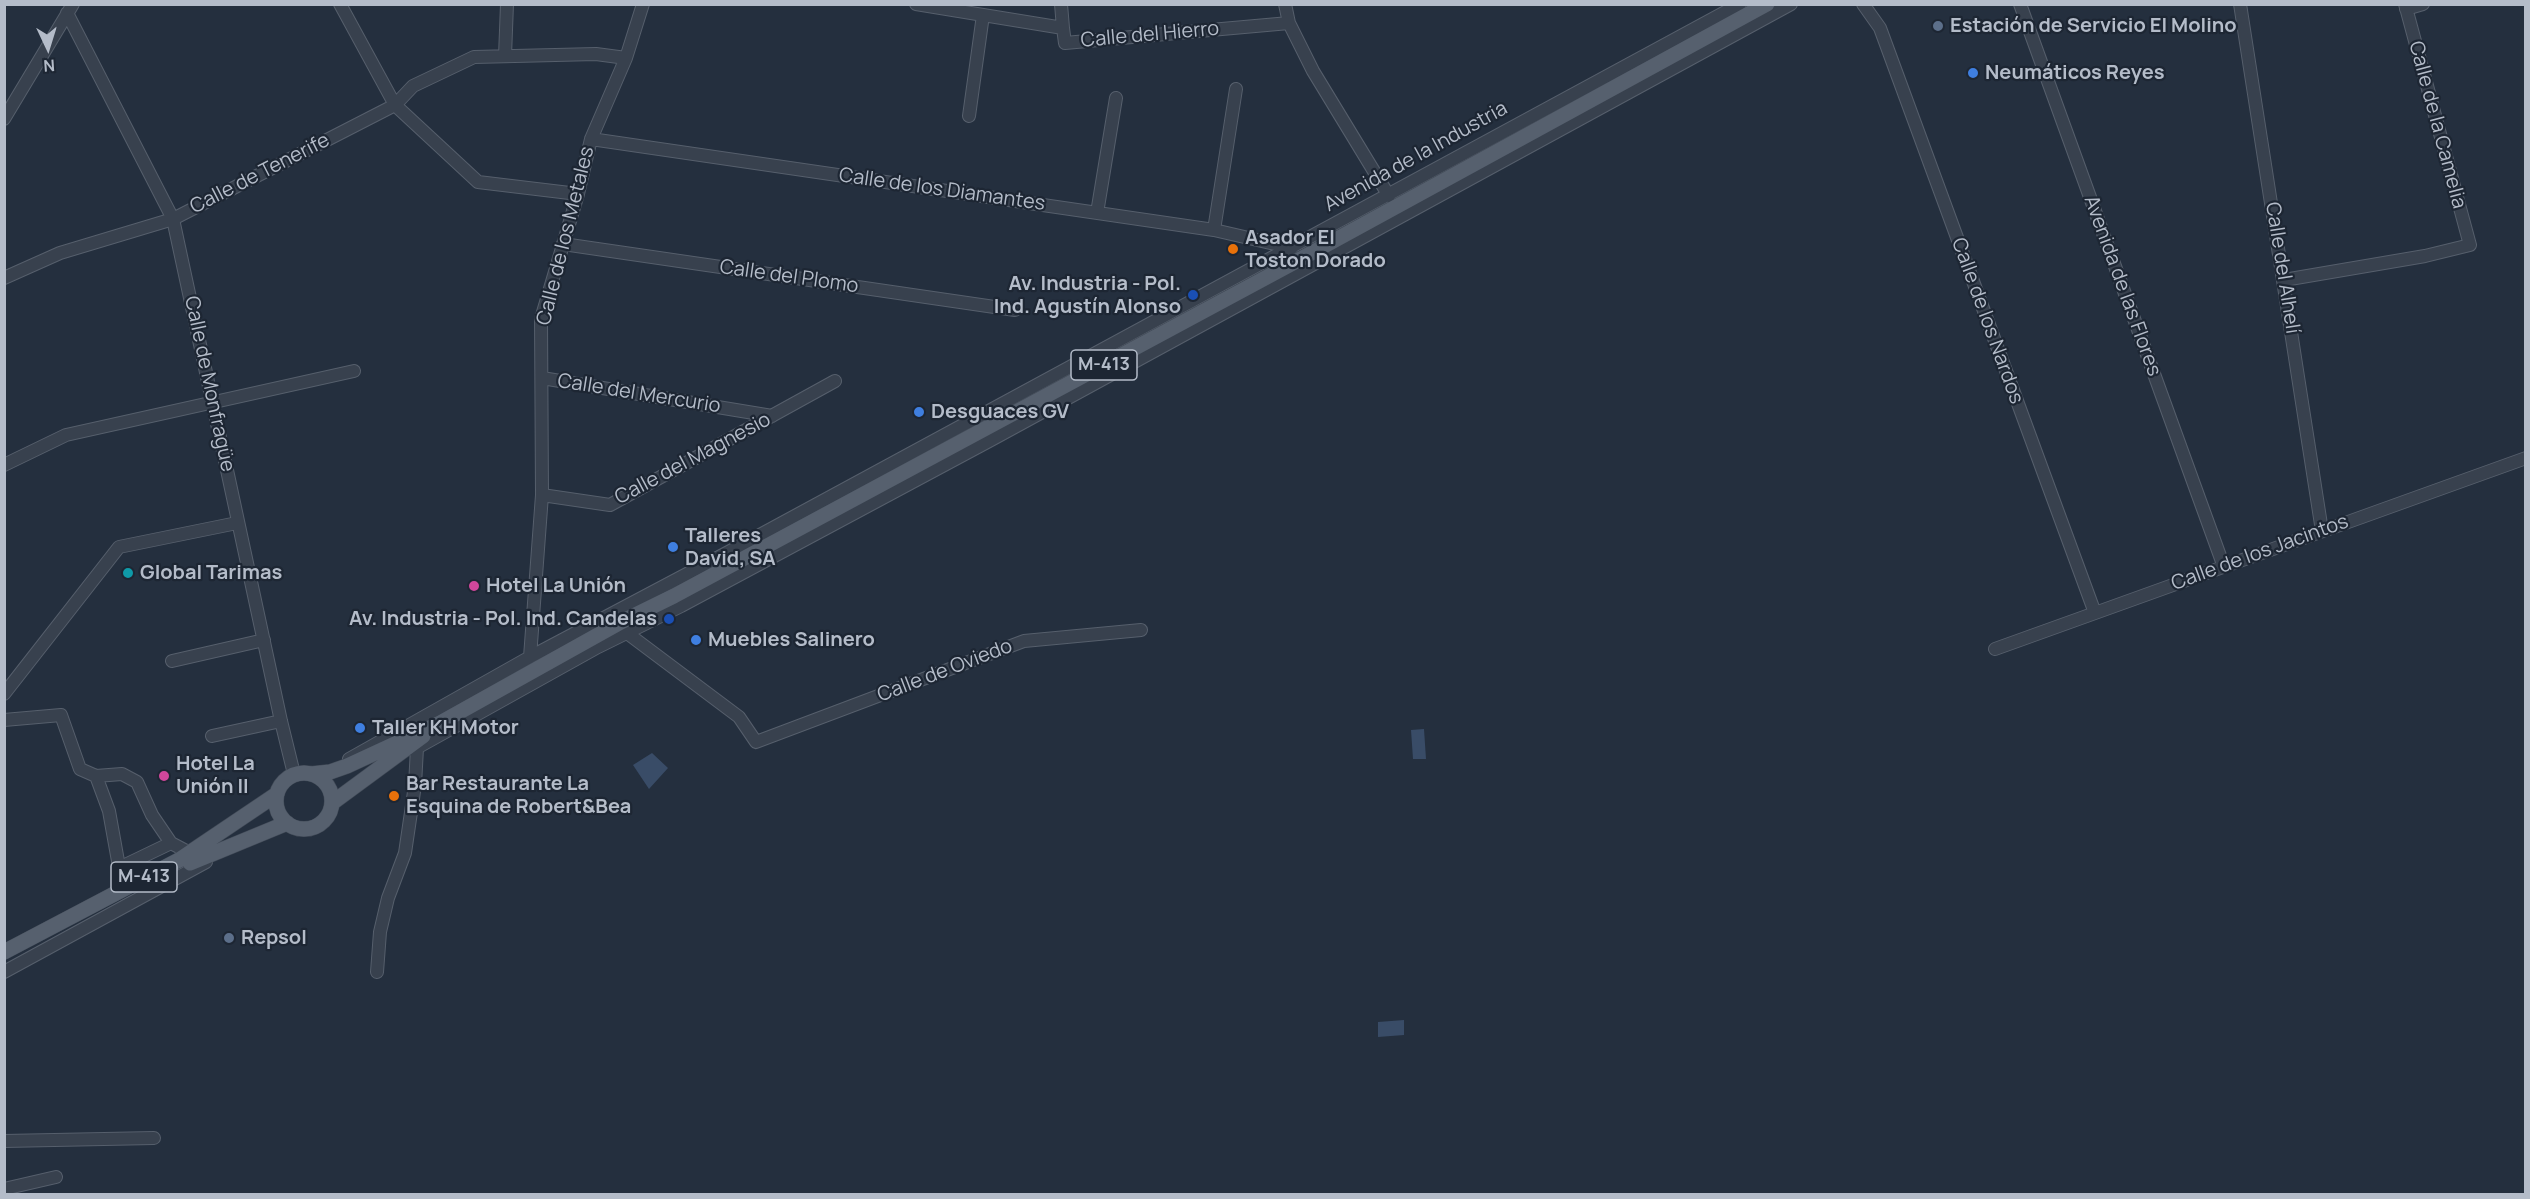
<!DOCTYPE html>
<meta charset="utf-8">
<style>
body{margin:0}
#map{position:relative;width:2530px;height:1199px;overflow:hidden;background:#242f3e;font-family:Manrope,sans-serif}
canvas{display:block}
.frame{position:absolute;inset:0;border:6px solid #b4bcc9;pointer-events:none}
.north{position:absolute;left:18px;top:18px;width:60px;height:60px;-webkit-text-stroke:4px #1d2633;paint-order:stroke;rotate:176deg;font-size:16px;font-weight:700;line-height:24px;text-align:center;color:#b4bcc9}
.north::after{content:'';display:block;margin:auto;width:21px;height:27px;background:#b4bcc9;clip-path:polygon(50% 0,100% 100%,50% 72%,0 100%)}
</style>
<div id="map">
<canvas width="2530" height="1199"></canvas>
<div class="frame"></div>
<div class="north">N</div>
</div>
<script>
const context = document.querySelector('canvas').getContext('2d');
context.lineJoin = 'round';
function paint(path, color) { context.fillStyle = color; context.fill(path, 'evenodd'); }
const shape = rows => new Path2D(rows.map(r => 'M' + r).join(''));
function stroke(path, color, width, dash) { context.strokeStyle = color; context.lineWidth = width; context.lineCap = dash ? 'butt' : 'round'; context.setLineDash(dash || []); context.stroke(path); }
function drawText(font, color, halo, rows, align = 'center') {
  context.font = font + ' Manrope,sans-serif'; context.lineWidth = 4.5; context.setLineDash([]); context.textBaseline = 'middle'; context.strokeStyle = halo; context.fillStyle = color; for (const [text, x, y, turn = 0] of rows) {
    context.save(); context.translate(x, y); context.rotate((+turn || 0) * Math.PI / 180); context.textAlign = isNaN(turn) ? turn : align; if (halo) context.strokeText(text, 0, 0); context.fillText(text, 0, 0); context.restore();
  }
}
paint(shape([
 [1424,729,1426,759,1413,759,1411,730],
 [652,753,668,768,649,789,633,765],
 [1404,1020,1404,1035,1378,1037,1378,1022]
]), '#394c67');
const minor = shape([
 [340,4,395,105,478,182,578,194],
 [916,4,1063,28,1065,43,1289,23],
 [1061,4,1063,28],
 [1285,4,1289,23,1313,71,1389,196],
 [1863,4,1880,28,2095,613],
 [2020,4,2224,567],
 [2240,4,2322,531],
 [2406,9,2423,4],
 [67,13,173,219,281,721,294,774],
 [505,56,507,4],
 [969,116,983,15],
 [4,119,73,4],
 [591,139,1214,230,1292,248],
 [1097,213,1116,98],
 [1214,230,1236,89],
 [563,244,1015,310],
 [4,278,60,253,173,219,395,105,413,86,474,57,596,54,626,58],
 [2284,280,2425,256,2470,245,2405,4],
 [542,378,772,416],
 [4,465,66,435,354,371],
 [542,495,610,505,835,381],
 [627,633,739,717,756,742,1024,641,1141,630],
 [1995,649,2526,458],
 [530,657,542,495,541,319,578,194,591,139,626,58,643,4],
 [172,661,264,640],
 [4,694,119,547,237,523],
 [4,720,61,715,80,769,96,776,109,811,123,889],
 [212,736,281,721],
 [413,750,598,647,681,606,991,440,1791,4],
 [349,759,530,657,734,549,1740,4],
 [96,776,122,774,137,782,152,815,171,843,190,853],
 [119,868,171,843],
 [4,972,206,862],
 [377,972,380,932,388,898,405,853,415,785,417,748],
 [4,1141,154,1138],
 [4,1189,56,1177]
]);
const major = shape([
 '276 801a28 28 0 1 1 56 0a28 28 0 1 1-56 0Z',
 [311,774,330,772,347,766,440,723,621,622,674,596,1295,262,1767,4],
 [332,803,423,736],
 [190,863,287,823],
 [4,952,179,860,277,794]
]);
stroke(minor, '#565f6c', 14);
stroke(major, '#414a57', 16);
stroke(minor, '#38414e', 12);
stroke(major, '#56606e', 15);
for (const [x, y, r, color] of [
 [1938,26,6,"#5c6f8a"],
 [1973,73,6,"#3f7fe0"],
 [1233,249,6,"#e8710a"],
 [1193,295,6,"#1a4fb4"],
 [919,412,6,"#3f7fe0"],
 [673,547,6,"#3f7fe0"],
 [128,573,6,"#0f9aa8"],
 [474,586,6,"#d1479c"],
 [669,619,6,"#1a4fb4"],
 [696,640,6,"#3f7fe0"],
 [360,728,6,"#3f7fe0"],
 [164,776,6,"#d1479c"],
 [394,796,6,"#e8710a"],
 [229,938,6,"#5c6f8a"]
]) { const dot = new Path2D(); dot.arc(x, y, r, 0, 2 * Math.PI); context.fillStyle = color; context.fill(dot); stroke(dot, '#1d2633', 2); }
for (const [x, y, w] of [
 [1104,365,66],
 [144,877,66]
]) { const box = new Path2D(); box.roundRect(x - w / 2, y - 15, w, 30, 4.5); context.fillStyle = '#1d2633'; context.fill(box); stroke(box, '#b4bcc9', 1.5); }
drawText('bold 18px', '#b4bcc9', null, [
 ["M-413",1104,365],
 ["M-413",144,877]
]);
drawText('bold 20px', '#b4bcc9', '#1d2633', [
 ["Estación de Servicio El Molino",1950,26],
 ["Neumáticos Reyes",1985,73],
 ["Asador El",1245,238],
 ["Toston Dorado",1245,261],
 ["Av. Industria - Pol.",1181,284,"right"],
 ["Ind. Agustín Alonso",1181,307,"right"],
 ["Desguaces GV",931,412],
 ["Talleres",685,536],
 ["David, SA",685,559],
 ["Global Tarimas",140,573],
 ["Hotel La Unión",486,586],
 ["Av. Industria - Pol. Ind. Candelas",657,619,"right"],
 ["Muebles Salinero",708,640],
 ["Taller KH Motor",372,728],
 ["Hotel La",176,764],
 ["Unión II",176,787],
 ["Bar Restaurante La",406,784],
 ["Esquina de Robert&Bea",406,807],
 ["Repsol",241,938]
], 'left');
drawText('20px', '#b4bcc9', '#1d2633', [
 ["Calle del Hierro",1150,35,-5],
 ["Calle de la Camelia",2437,125,75],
 ["Avenida de la Industria",1416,157,-29],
 ["Calle de Tenerife",260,174,-27],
 ["Calle de los Diamantes",942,190,8],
 ["Calle de los Metales",566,236,-76],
 ["Calle del Alhelí",2282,268,81],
 ["Calle del Plomo",789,277,8],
 ["Avenida de las Flores",2122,286,70],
 ["Calle de los Nardos",1987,321,70],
 ["Calle de Monfragüe",209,384,78],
 ["Calle del Mercurio",639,394,9],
 ["Calle del Magnesio",693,459,-28],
 ["Calle de los Jacintos",2260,553,-20],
 ["Calle de Oviedo",945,671,-21]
]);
</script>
